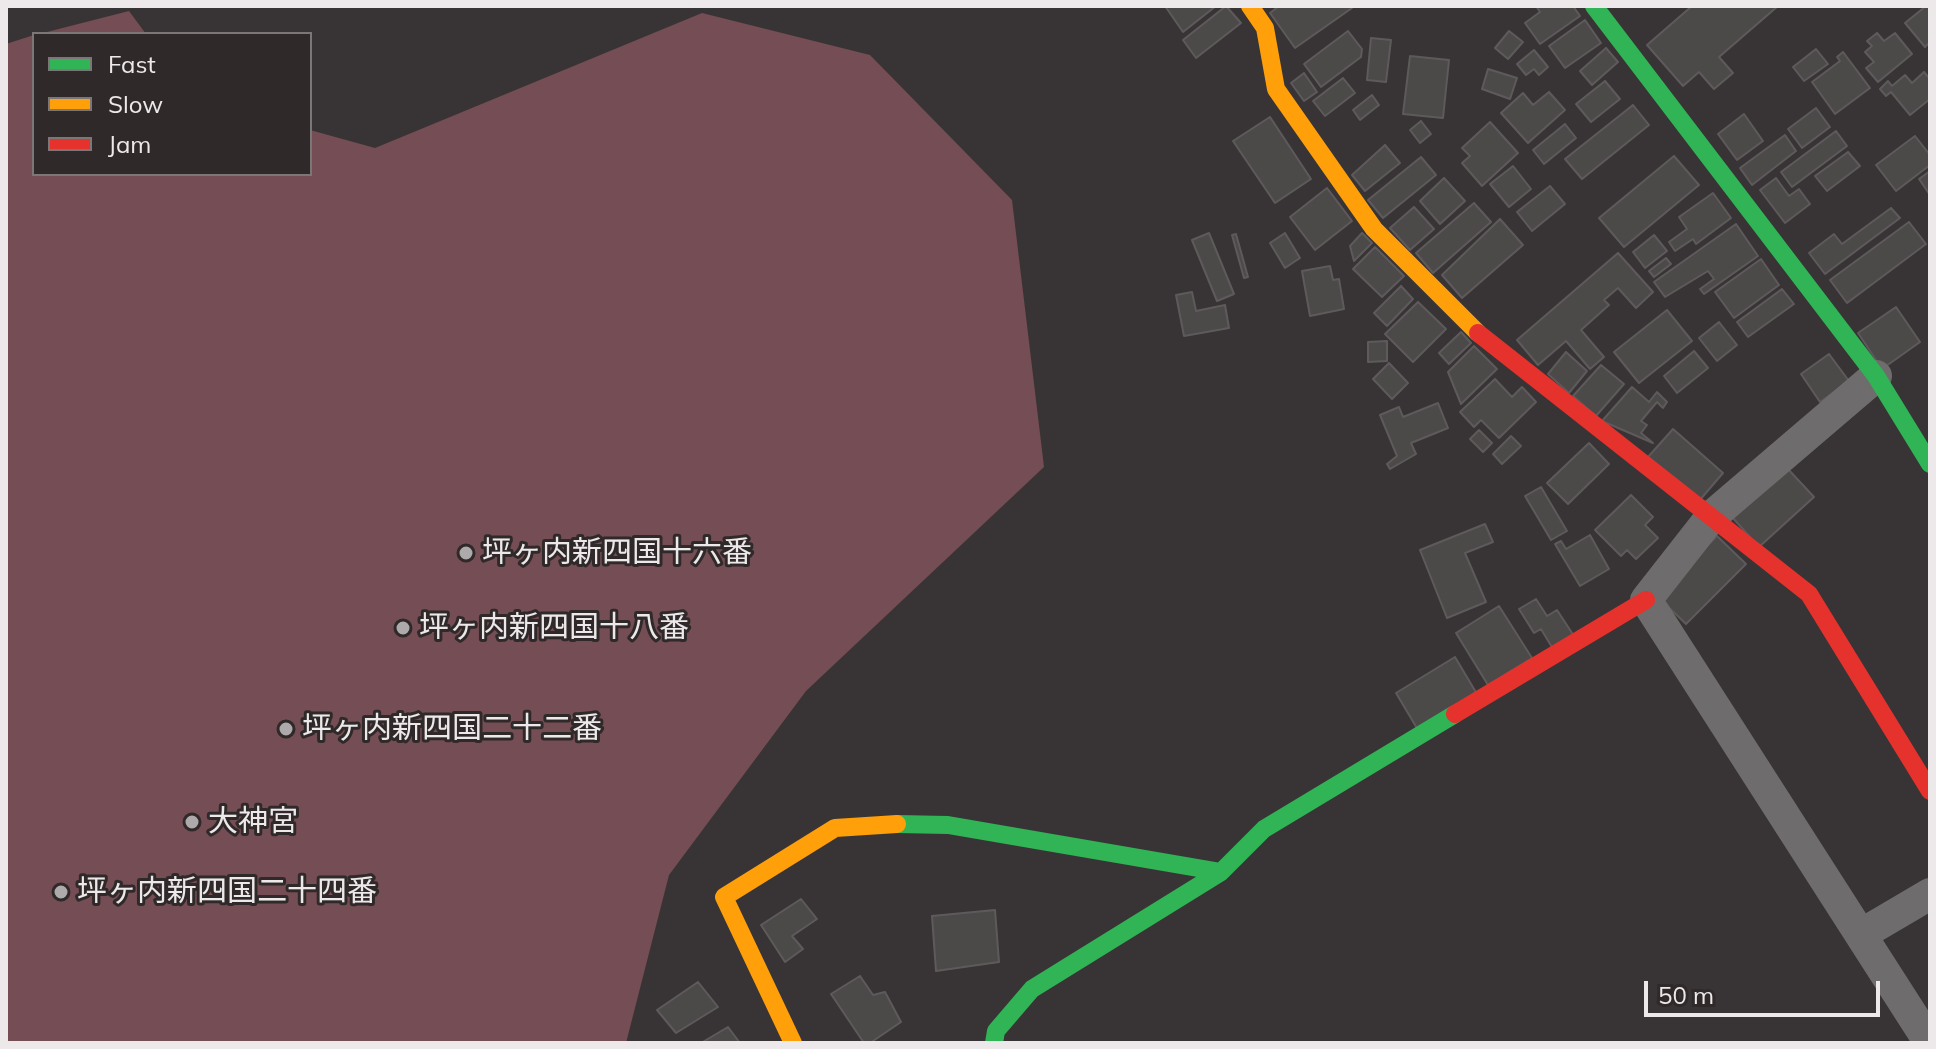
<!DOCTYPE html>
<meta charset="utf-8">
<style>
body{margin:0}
#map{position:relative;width:1936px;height:1049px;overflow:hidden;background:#383435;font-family:Mulish,sans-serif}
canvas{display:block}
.frame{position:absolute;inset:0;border:8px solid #ede9ea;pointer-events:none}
.legend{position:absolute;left:32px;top:32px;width:280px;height:144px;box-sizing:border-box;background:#2f292a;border:2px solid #7b7677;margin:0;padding:10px 14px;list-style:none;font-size:24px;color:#ede9ea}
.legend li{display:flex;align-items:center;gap:16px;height:40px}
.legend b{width:40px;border:2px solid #7b7677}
.scale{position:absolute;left:1644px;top:981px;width:236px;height:36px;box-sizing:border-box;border:4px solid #ede9ea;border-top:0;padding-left:10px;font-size:24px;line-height:28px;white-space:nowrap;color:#ede9ea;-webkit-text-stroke:6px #2f292a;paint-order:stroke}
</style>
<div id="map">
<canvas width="1936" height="1049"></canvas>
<div class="frame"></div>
<ul class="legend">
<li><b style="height:10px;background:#30b455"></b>Fast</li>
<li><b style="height:10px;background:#ff9f0a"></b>Slow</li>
<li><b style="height:10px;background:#e5322d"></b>Jam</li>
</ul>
<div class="scale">50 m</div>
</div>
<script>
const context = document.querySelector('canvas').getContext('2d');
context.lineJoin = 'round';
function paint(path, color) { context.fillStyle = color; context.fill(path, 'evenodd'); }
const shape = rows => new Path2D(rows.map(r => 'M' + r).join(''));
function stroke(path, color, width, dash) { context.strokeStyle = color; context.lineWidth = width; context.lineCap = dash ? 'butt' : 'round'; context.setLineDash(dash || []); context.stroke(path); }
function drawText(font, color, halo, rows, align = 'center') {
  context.font = font + ' Mulish,"Noto Sans JP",sans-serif'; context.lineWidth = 6; context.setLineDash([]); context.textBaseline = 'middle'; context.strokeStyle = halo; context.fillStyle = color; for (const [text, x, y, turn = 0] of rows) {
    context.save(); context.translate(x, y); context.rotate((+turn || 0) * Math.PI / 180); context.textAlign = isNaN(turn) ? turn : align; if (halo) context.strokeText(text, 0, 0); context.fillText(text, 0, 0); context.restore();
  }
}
paint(shape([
 [129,11,146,34,39,34],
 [702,13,870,55,1012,200,1044,467,806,691,669,875,626,1043,6,1043,6,44,34,35,34,174,310,174,310,130,375,148]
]), '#754d54');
const building = shape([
 [1165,6,1216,6,1183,32,1165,6],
 [1226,6,1241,23,1196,58,1183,40,1226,6],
 [1279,6,1351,6,1352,8,1295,48,1270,13,1279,6],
 [1536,6,1573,6,1580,16,1540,44,1525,23,1540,12,1536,6],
 [1692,6,1778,6,1719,57,1733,73,1714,89,1699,72,1683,86,1647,45,1692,6],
 [1926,6,1930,6,1930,42,1925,47,1905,23,1926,6],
 [1585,20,1601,43,1565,68,1549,46,1585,20],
 [1348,31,1362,49,1361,57,1321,87,1304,64,1348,31],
 [1509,31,1523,42,1508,59,1495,48,1509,31],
 [1877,33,1884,41,1895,33,1912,54,1878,82,1866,68,1874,62,1865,52,1872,46,1867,41,1877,33],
 [1371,38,1391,40,1386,82,1367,80,1371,38],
 [1606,48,1618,62,1592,85,1580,71,1606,48],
 [1816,49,1828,64,1804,81,1793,67,1816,49],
 [1534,50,1548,67,1539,75,1534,69,1526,75,1517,64,1534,50],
 [1843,52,1870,88,1835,114,1812,82,1840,61,1837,57,1843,52],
 [1410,56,1449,60,1443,118,1403,114,1410,56],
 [1488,69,1517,78,1510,99,1482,89,1488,69],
 [1924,72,1930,79,1930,99,1910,115,1891,92,1886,96,1880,89,1888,81,1892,86,1905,75,1912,83,1924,72],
 [1304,73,1317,92,1304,101,1291,83,1304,73],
 [1343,78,1355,93,1325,116,1313,101,1343,78],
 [1605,81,1620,99,1591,122,1576,104,1605,81],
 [1549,92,1565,110,1528,143,1501,113,1523,93,1533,105,1549,92],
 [1372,95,1379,105,1360,120,1353,110,1372,95],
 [1633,105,1649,125,1582,179,1565,159,1633,105],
 [1816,108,1830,127,1802,148,1788,129,1816,108],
 [1744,114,1763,141,1737,160,1718,134,1744,114],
 [1270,117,1311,179,1275,203,1233,141,1270,117],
 [1421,121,1431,134,1420,143,1410,130,1421,121],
 [1490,122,1518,153,1482,186,1462,163,1470,156,1462,148,1490,122],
 [1565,124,1576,138,1544,164,1533,150,1565,124],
 [1836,131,1847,146,1792,187,1781,172,1836,131],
 [1785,135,1796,151,1752,185,1740,168,1785,135],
 [1915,136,1930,155,1930,165,1896,191,1876,165,1915,136],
 [1385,145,1400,163,1365,191,1352,175,1385,145],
 [1848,152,1860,166,1827,191,1815,176,1848,152],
 [1674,156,1699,185,1624,247,1599,218,1674,156],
 [1421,157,1436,175,1383,218,1368,200,1421,157],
 [1513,166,1531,189,1509,207,1490,184,1513,166],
 [1930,171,1930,195,1919,179,1930,171],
 [1444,178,1465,201,1440,224,1420,201,1444,178],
 [1776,178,1789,196,1799,189,1810,204,1785,223,1760,190,1776,178],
 [1550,186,1565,204,1532,231,1517,212,1550,186],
 [1327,188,1352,221,1315,250,1290,217,1327,188],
 [1713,193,1731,218,1696,244,1693,239,1675,251,1669,242,1687,229,1679,217,1713,193],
 [1474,203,1491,222,1433,273,1416,253,1474,203],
 [1414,207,1434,229,1410,250,1390,228,1414,207],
 [1891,208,1900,218,1825,274,1809,253,1834,234,1842,244,1891,208],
 [1500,219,1523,245,1462,298,1442,275,1500,219],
 [1909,222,1926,244,1847,303,1830,280,1909,222],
 [1736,224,1758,256,1704,294,1700,289,1714,279,1708,271,1665,297,1654,282,1736,224],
 [1209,233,1234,294,1217,301,1192,240,1209,233],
 [1285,233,1300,258,1285,268,1270,243,1285,233],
 [1362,233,1372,243,1354,261,1350,246,1362,233],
 [1236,234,1248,277,1244,278,1232,235,1236,234],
 [1654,235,1667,251,1645,268,1633,252,1654,235],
 [1375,247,1404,276,1382,297,1353,269,1375,247],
 [1618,253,1653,292,1636,308,1618,288,1604,300,1609,305,1581,330,1604,357,1590,369,1566,341,1538,365,1517,340,1618,253],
 [1666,258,1671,264,1654,277,1649,271,1666,258],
 [1761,259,1779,285,1734,318,1715,292,1761,259],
 [1330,266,1333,280,1339,279,1344,309,1310,316,1302,271,1330,266],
 [1401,286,1413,299,1387,326,1374,313,1401,286],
 [1782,289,1794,304,1748,337,1737,322,1782,289],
 [1192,292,1196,311,1225,305,1229,328,1184,336,1176,295,1192,292],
 [1418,302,1446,329,1413,362,1385,334,1418,302],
 [1896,307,1920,342,1882,369,1858,333,1896,307],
 [1667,310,1692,341,1639,383,1614,352,1667,310],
 [1719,322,1737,345,1717,361,1699,338,1719,322],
 [1461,332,1471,343,1449,364,1439,353,1461,332],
 [1387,341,1387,361,1368,362,1368,342,1387,341],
 [1474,346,1497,369,1461,404,1448,372,1474,346],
 [1694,351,1708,368,1677,393,1664,376,1694,351],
 [1566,352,1587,371,1569,393,1548,374,1566,352],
 [1829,354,1849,381,1820,402,1801,374,1829,354],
 [1389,363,1408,383,1392,399,1373,379,1389,363],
 [1601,365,1624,384,1596,416,1573,396,1601,365],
 [1495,379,1512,397,1522,387,1536,402,1499,438,1481,420,1474,427,1460,412,1495,379],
 [1632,387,1649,402,1657,392,1667,402,1663,408,1657,402,1641,421,1647,425,1641,433,1653,443,1602,421,1632,387],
 [1438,403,1448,428,1411,443,1416,454,1390,469,1387,464,1397,456,1380,415,1399,407,1403,417,1438,403],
 [1673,429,1723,473,1699,501,1648,457,1673,429],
 [1479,430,1492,443,1483,452,1470,439,1479,430],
 [1511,436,1521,446,1502,464,1493,454,1511,436],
 [1589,443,1609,464,1568,504,1547,483,1589,443],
 [1787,468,1814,497,1759,547,1732,517,1787,468],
 [1541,487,1567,531,1551,540,1525,496,1541,487],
 [1631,495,1653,517,1645,525,1658,538,1636,559,1627,550,1621,556,1595,530,1631,495],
 [1485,524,1493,542,1465,553,1486,602,1447,618,1420,550,1485,524],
 [1590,535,1609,569,1580,586,1555,544,1561,541,1566,549,1590,535],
 [1717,536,1746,564,1686,624,1657,596,1717,536],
 [1536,599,1547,616,1557,610,1574,636,1553,649,1541,629,1534,633,1519,609,1536,599],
 [1499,606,1532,658,1488,685,1456,633,1499,606],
 [1455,657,1477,694,1418,730,1396,693,1455,657],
 [801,899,817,919,792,936,803,949,785,962,761,925,801,899],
 [995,910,999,962,936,971,932,916,995,910],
 [860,976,873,995,885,992,901,1022,870,1043,864,1043,831,994,860,976],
 [698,982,718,1007,676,1033,657,1010,698,982],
 [728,1027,740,1043,701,1043,728,1027]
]);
paint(building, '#4c4949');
stroke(building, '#5e5a5c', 2);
stroke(shape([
 [1876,376,1711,517,1646,600,1930,1043],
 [1862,934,1930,894]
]), '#6e6c6c', 32);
stroke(shape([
 [1594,6,1876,376,1930,464],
 [897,824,948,825,1221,872],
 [994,1043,996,1031,1032,989,1221,872,1264,829,1455,714]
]), '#30b455', 18);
stroke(shape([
 [1250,6,1265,28,1276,89,1374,229,1478,333],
 [793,1043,724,897,835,828,897,824]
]), '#ff9f0a', 18);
stroke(shape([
 [1478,333,1809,594,1930,791],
 [1455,714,1646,600]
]), '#e5322d', 18);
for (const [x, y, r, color] of [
 [466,553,8,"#aeaaab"],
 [403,628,8,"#aeaaab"],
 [286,729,8,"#aeaaab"],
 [192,822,8,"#aeaaab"],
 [61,892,8,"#aeaaab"]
]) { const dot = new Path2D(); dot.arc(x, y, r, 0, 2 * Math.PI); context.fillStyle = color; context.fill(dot); stroke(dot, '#2f292a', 3); }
drawText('30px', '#ede9ea', '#2f292a', [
 ["坪ヶ内新四国十六番",482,553],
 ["坪ヶ内新四国十八番",419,628],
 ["坪ヶ内新四国二十二番",302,729],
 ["大神宮",208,822],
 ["坪ヶ内新四国二十四番",77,892]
], 'left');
</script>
